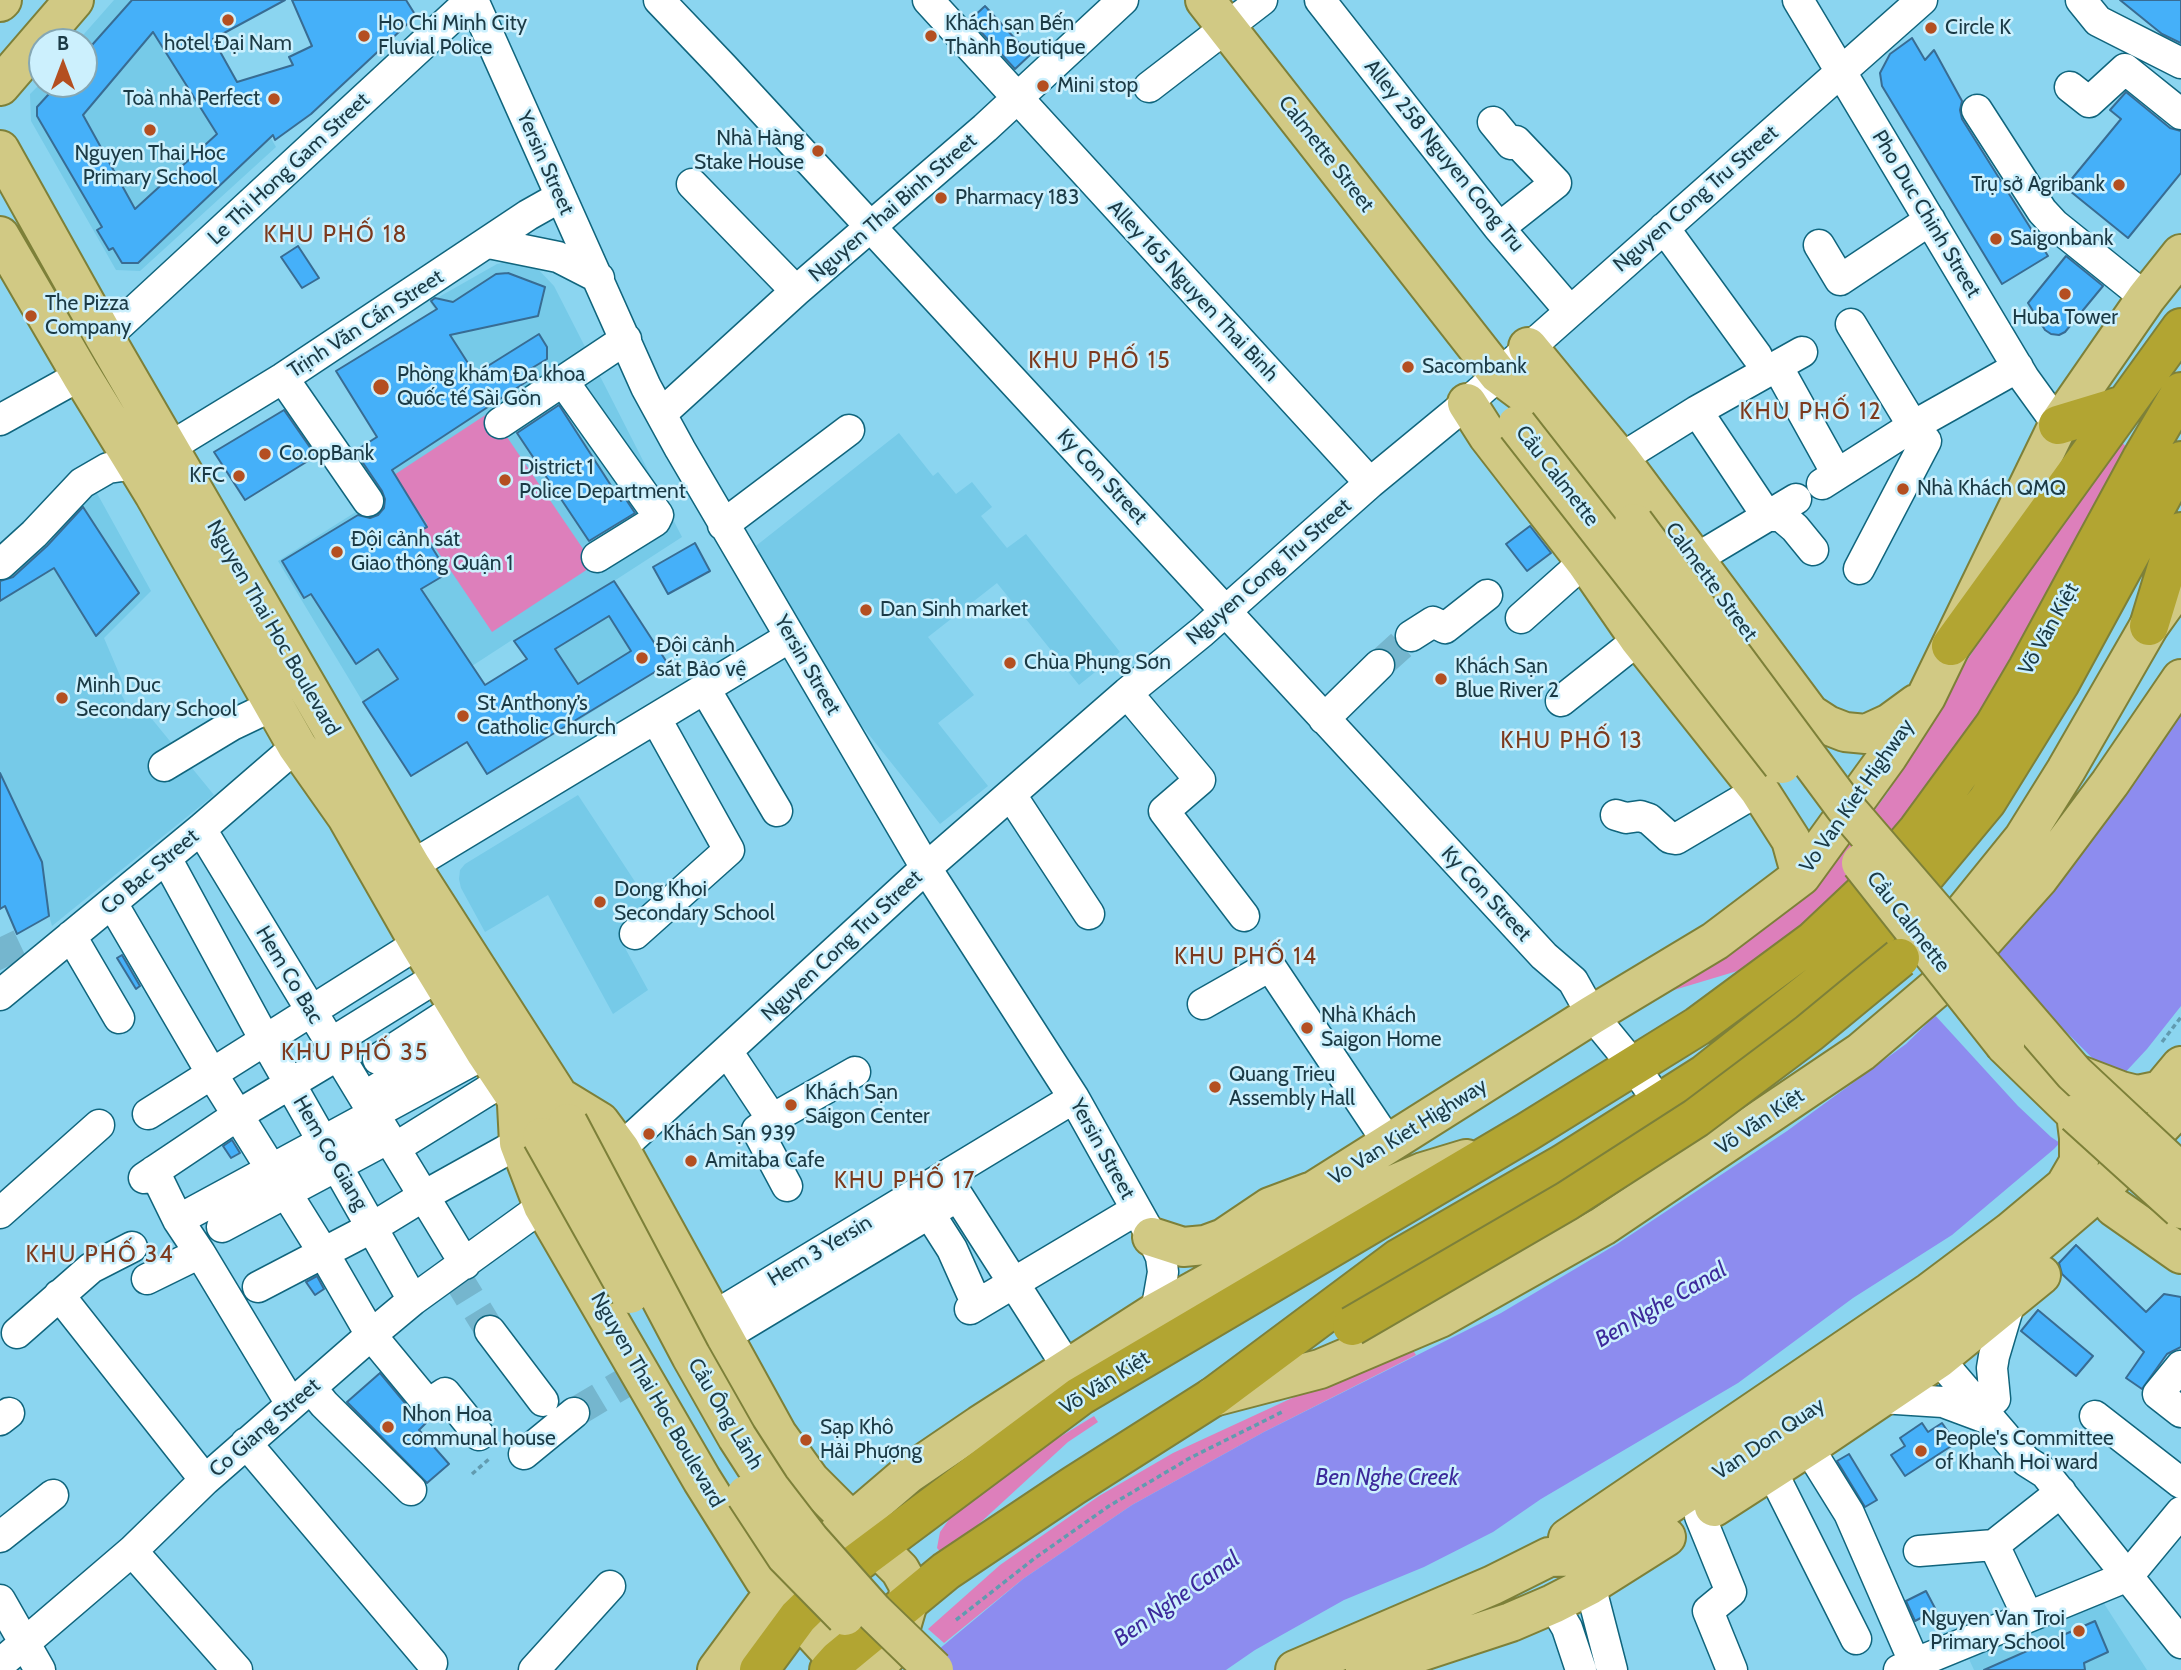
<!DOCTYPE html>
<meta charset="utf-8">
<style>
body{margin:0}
#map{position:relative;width:2181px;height:1670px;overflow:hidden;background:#8bd5f0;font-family:Cabin,sans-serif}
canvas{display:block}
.north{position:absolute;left:28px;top:28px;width:70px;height:70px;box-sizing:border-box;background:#ccf0fd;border:2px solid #85a7b3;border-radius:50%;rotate:0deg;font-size:19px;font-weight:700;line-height:28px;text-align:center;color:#1b3a45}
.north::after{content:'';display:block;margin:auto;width:24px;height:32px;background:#b44f21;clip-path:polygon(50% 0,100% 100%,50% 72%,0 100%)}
</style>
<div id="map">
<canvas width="2181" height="1670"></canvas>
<div class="north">B</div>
</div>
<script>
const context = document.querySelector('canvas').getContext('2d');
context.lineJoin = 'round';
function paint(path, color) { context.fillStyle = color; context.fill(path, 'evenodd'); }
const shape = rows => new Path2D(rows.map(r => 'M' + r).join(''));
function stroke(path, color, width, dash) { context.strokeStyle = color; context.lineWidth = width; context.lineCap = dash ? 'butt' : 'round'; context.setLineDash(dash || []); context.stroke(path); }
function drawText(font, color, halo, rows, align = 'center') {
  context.font = font + ' Cabin,sans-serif'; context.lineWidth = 5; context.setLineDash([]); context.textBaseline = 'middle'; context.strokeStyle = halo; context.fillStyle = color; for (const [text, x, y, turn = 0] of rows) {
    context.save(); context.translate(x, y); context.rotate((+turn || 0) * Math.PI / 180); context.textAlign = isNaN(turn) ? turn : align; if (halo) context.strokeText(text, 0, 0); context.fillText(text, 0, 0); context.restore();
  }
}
paint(shape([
 [114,0,191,0,276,147,140,271,116,270,31,121,30,94,42,82,42,84,84,84,84,42,77,42],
 [511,261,535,266,554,286,682,537,614,581,668,664,573,724,512,640,378,727,278,561,370,503,343,457,475,374,430,302,497,264],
 [899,433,933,476,938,472,956,494,972,482,992,507,981,516,1007,548,1026,534,1120,652,1079,685,997,583,928,637,974,695,938,723,988,786,940,824,733,564],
 [88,477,151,591,104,638,126,690,121,694,127,705,138,702,214,795,52,926,39,880,0,793,0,556],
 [578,795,653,909,619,937,648,990,613,1014,548,895,485,932,461,888,459,879,460,870,465,864],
 [2103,1602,2147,1670,1974,1670,1969,1659]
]), '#76cae8');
paint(shape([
 [490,412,594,565,492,632,422,528,427,524,394,475],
 [2119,440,2129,449,1986,711,1934,789,1842,894,1744,969,1644,999,1725,950,1822,881,1888,792,1966,662,2034,555],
 [1409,1344,1416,1355,1264,1432,1132,1505,1023,1579,944,1643,928,1629,1000,1565,1099,1496,1173,1453],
 [1094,1416,1098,1422,1068,1442,944,1556,937,1548,940,1532,955,1511,1006,1470]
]), '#dd7fbb');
paint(shape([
 [2181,707,2181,1006,2147,1049,2054,1149,1952,1235,1853,1298,1738,1383,1541,1499,1493,1532,1424,1567,1344,1600,1255,1650,1226,1670,914,1670,1023,1579,1132,1505,1264,1432,1501,1313,1617,1244,1787,1131,1906,1044,1997,955,2087,843]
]), '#8d8cef');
paint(shape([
 [1993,954,2018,983,2110,1076,2063,1145,2051,1137,2018,1106,1933,1013]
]), '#8bd5f0');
const building = shape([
 [132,0,285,0,213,39,237,82,293,65,289,57,312,46,292,0,406,0,416,16,311,114,275,140,273,135,138,263,122,263,113,248,109,250,97,230,102,227,37,116,37,107,58,84,84,84,84,54,132,0],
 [153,32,217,134,135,209,83,115,153,32],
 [2120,0,2181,0,2181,43,2162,34,2120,0],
 [985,6,1030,55,1015,69,970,20,985,6],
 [1912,38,1925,60,1934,50,1962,101,1960,110,1962,119,2048,256,2002,284,1882,86,1880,73,1890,54,1912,38],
 [2126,92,2170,128,2181,131,2181,173,2128,238,2065,187,2121,119,2110,110,2126,92],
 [298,246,319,278,302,288,281,257,298,246],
 [2066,256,2103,286,2065,332,2059,335,2051,334,2045,330,2028,303,2066,256],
 [508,273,545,287,538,316,450,335,475,374,539,334,547,347,547,359,527,371,532,378,392,470,427,527,421,530,448,573,421,589,485,685,527,659,514,641,614,581,668,664,487,774,467,742,411,776,363,702,398,679,378,649,356,664,311,594,304,598,282,561,358,515,370,518,378,515,384,508,385,499,382,491,355,451,377,437,336,371,437,309,431,301,435,298,453,302,496,274,508,273],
 [609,616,631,651,578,684,555,649,609,616],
 [559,405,621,501,625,498,635,513,589,541,517,433,559,405],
 [284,410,316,456,245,500,214,452,284,410],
 [83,507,139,593,96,636,54,568,0,601,0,581,13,577,47,546,83,507],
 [1530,526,1551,553,1527,571,1506,544,1530,526],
 [695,543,710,571,668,594,653,567,695,543],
 [0,773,42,862,49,916,17,934,5,906,0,909,0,773],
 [122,955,140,986,136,989,117,958,122,955],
 [232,1140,240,1153,231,1158,223,1146,232,1140],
 [2076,1245,2146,1312,2164,1294,2181,1297,2181,1347,2167,1354,2142,1389,2126,1378,2144,1352,2062,1274,2059,1263,2076,1245],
 [317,1276,324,1289,315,1295,306,1282,317,1276],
 [2038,1310,2093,1356,2076,1376,2021,1331,2038,1310],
 [380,1373,415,1415,426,1423,419,1430,449,1464,427,1483,347,1402,380,1373],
 [1922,1423,1928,1432,1942,1423,1956,1443,1905,1476,1891,1455,1905,1446,1900,1438,1922,1423],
 [1849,1454,1877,1500,1865,1507,1837,1461,1849,1454],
 [1926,1591,1936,1610,1915,1621,1906,1601,1926,1591],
 [2095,1621,2108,1652,2084,1663,2085,1670,1984,1670,2095,1621]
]);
paint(building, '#45b0f9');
stroke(building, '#386c93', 2);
stroke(shape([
 [1379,665,1411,636],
 [0,937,19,977],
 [454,1272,490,1331],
 [574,1413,641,1373]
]), '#75b6ce', 30, [30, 15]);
const minor = shape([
 [473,0,646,387,680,449,926,868,1074,1098,1152,1237,1161,1257,1163,1272,1156,1312],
 [659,0,723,67,1544,956,1573,981,1592,1015,1633,1065,1660,1104],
 [928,0,1370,483],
 [1320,0,1499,228,1570,311],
 [1798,0,2024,378,2058,425],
 [2081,0,2098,21,2181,63],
 [1149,87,1262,0],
 [2070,87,2089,102,2125,69,2181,114],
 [1977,110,2042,211,2054,224,2146,298],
 [1493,122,1511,144,1516,141,1556,183,1499,228],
 [692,184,796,291],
 [1664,228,1757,356],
 [489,243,558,257,599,278],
 [1819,245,1840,280,1930,220],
 [1851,324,1913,426,2018,367],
 [105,338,471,0],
 [1802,352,1777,366,1837,474],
 [283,378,368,501],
 [563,381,658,515,655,521,597,557],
 [1697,411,1777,366],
 [661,414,796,291,985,128,1123,0],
 [0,420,81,375],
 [500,423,626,339],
 [170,447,283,378,528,215,560,197],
 [1620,459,1697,411,1767,516,1781,516,1795,528,1813,550],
 [1822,484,1913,426,1926,441,1859,569],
 [723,525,849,430],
 [1694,560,1796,499],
 [1,564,34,534,82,483,108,468,136,464],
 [1521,618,1585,561],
 [1411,636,1433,622,1445,628,1487,595],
 [705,689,777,811],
 [1127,693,1200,780,1164,811,1244,916],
 [1561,701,1639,639],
 [1324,719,1379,665],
 [164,766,232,725,274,705],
 [1011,795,1089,914],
 [1616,815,1626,818,1640,816,1649,819,1670,838,1676,839,1759,790],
 [201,829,465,1264],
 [166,858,265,1040,413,1300],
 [411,866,790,637],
 [112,903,212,1074,323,1252,371,1335,428,1404,445,1393,479,1435],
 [635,934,729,850,656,719],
 [71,936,119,1018],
 [0,995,201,829,297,746],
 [1203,1004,1270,966,1389,1144],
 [331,1043,439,976],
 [727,1051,772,1119,855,1072],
 [378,1059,458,1007],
 [364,1097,472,1030],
 [148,1114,419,943],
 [772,1119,757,1130,787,1186],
 [395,1148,503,1081],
 [620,1149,926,868,1127,693,1202,632,1370,483,1467,403,1922,0],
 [144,1178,238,1115,338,1055],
 [0,1213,99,1125],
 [929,1213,952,1249,977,1305],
 [178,1220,486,1053],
 [222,1227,389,1138],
 [200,1253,291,1404],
 [147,1279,200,1253,178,1220,154,1171],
 [258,1287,373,1227,422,1197,519,1143],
 [59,1295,205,1480],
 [970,1309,1136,1210],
 [711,1318,1074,1098],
 [490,1331,543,1401],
 [17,1333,91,1268,132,1247],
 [722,1338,958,1196,1068,1368],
 [1925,1343,2026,1461,2045,1473,2181,1643],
 [2181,1366,2158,1394,2181,1412],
 [311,1388,324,1404,411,1490],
 [1881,1398,1943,1402,1986,1418],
 [1995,1399,1992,1368,1994,1356,2010,1302],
 [2095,1416,2181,1483],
 [0,1420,9,1413],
 [246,1443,432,1663],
 [1808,1447,1849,1513,1915,1664],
 [524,1454,574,1413],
 [1771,1470,1856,1639],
 [1700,1516,1731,1592,1708,1611,1732,1670],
 [0,1537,53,1495],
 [132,1551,237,1670],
 [1919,1551,1994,1545],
 [1590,1585,1612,1670],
 [0,1600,40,1670],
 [1553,1604,1567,1628,1581,1670],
 [2028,1617,1994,1545,2061,1492],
 [0,1664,132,1551,205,1480,371,1335,413,1300,543,1206],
 [534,1670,610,1586],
 [1899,1670,2128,1576,2181,1512]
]);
const major = shape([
 [1205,0,1498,374,1541,406,1634,523],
 [0,2,2,0],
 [0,86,74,0],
 [0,150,105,338,411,866,559,1097,568,1123],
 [0,236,81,375,154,494,297,746,347,817,419,943,486,1053,542,1137],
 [1528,347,1620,459,1810,714,1827,725,1845,732,1866,734,1890,723,1916,704],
 [1467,403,1488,436,1585,561,1639,639,1759,790,1791,840,1801,876],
 [1951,928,2023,839,2066,770,2149,626,2169,598],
 [2074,1073,2121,1091,2137,1095,2161,1090,2181,1066],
 [559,1097,600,1122,620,1149,777,1434,810,1480,900,1570,909,1586,908,1603,896,1644,874,1670],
 [517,1105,519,1143,543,1206,702,1480,764,1579,847,1670],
 [2114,1207,2181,1254],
 [1152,1237,1183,1247,1205,1245,1224,1238,1270,1207,1310,1192],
 [1271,1248,1296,1210,1315,1190,1592,1015,1715,941,1801,876,1888,756,1926,697,2058,425,2146,298,2181,254],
 [1213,1397,1320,1369,1440,1318,1603,1226,1861,1052,1955,972,2039,878,2110,783,2181,679],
 [1714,1507,1821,1438,1938,1359,2041,1275],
 [1568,1538,1930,1292,2010,1232,2065,1186,2079,1162,2079,1138,2076,1114,2005,1045],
 [717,1670,776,1590,811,1557,908,1474,980,1425,1156,1312,1271,1248,1395,1184,1423,1172,1466,1159],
 [1295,1670,1493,1585,1549,1557,1584,1556,1644,1521,1892,1355,1998,1277,2103,1187,2181,1105],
 [1365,1670,1511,1622,1553,1604,1590,1585,1666,1537]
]);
const highway = shape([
 [2058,425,2124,405],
 [2149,626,2173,547,2181,532],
 [1951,646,2181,328],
 [759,1670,798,1617,843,1573,1080,1396,1527,1132,1698,1026,1813,941,1867,890,1918,830,1994,726,2028,668,2141,460,2181,392],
 [829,1670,838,1660,946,1571,1073,1486,1213,1397,1398,1259,1563,1164,1705,1074,1834,972,1893,914,1987,801,2060,683,2181,461]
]);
stroke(minor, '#10657d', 33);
stroke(major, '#7d8039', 42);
stroke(highway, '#7d8039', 42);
stroke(shape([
 [2162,1042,2181,1017],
 [472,1474,489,1459],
 [956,1620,1035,1558,1109,1506,1190,1458,1284,1411]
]), '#619bb0', 3.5, [5, 3.5]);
stroke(minor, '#fff', 30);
stroke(major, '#d1c984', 38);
stroke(highway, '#b2a532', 38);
const majorBridge = shape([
 [1517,425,1782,764],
 [1634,523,1844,806,2074,1073,2181,1173],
 [1861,863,2005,1045],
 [2076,1114,2181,1209],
 [568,1123,691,1356,737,1437,770,1488,810,1540,874,1612,934,1670],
 [542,1137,630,1294],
 [746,1495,786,1556,845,1616]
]);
const highwayBridge = shape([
 [1352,1326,1567,1201,1696,1118,1809,1033,1900,958]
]);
stroke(majorBridge, '#7d8039', 42, []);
stroke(highwayBridge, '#7d8039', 42, []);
stroke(majorBridge, '#d1c984', 38);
stroke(highwayBridge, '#b2a532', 38);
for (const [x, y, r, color] of [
 [228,20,7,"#b44f21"],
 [1931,28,7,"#b44f21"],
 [364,36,7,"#b44f21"],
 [931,36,7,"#b44f21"],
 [1043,86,7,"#b44f21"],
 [274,99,7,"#b44f21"],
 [150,130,7,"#b44f21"],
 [818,151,7,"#b44f21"],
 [2119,185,7,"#b44f21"],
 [941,198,7,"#b44f21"],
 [1996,239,7,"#b44f21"],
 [2065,294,7,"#b44f21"],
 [31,316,7,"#b44f21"],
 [1408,367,7,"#b44f21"],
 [381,387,9,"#b44f21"],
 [265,454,7,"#b44f21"],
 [239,476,7,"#b44f21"],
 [505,480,7,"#b44f21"],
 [1903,489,7,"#b44f21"],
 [337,552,7,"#b44f21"],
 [866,610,7,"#b44f21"],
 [642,658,7,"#b44f21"],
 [1010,663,7,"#b44f21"],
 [1441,679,7,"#b44f21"],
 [62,698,7,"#b44f21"],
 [463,716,7,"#b44f21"],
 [600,902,7,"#b44f21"],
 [1307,1028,7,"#b44f21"],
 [1215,1087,7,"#b44f21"],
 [791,1105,7,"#b44f21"],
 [649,1134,7,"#b44f21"],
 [691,1161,7,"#b44f21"],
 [388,1427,7,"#b44f21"],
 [806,1440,7,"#b44f21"],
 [1921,1451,7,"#b44f21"],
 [2079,1631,7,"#b44f21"]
]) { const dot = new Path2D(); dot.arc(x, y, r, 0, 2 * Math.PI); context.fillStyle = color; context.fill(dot); stroke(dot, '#ccf0fd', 2.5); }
drawText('21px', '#1b3a45', '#ccf0fd', [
 ["Ho Chi Minh City",378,24],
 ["Fluvial Police",378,48],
 ["Khách sạn Bến",945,24],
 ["Thành Boutique",945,48],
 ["Circle K",1945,28],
 ["hotel Đại Nam",228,44,"center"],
 ["Mini stop",1057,86],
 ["Toà nhà Perfect",260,99,"right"],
 ["Nhà Hàng",804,139,"right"],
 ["Stake House",804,163,"right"],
 ["Nguyen Thai Hoc",150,154,"center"],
 ["Primary School",150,178,"center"],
 ["Trụ sở Agribank",2105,185,"right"],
 ["Pharmacy 183",955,198],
 ["Saigonbank",2010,239],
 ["The Pizza",45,304],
 ["Company",45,328],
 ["Huba Tower",2065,318,"center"],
 ["Sacombank",1422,367],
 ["Phòng khám Đa khoa",397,375],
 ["Quốc tế Sài Gòn",397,399],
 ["Co.opBank",279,454],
 ["District 1",519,468],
 ["Police Department",519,492],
 ["KFC",225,476,"right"],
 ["Nhà Khách QMQ",1917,489],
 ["Đội cảnh sát",351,540],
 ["Giao thông Quận 1",351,564],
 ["Dan Sinh market",880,610],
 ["Đội cảnh",656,646],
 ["sát Bảo vệ",656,670],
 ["Chùa Phụng Sơn",1024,663],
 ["Khách Sạn",1455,667],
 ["Blue River 2",1455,691],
 ["Minh Duc",76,686],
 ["Secondary School",76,710],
 ["St Anthony’s",477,704],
 ["Catholic Church",477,728],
 ["Dong Khoi",614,890],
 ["Secondary School",614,914],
 ["Nhà Khách",1321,1016],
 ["Saigon Home",1321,1040],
 ["Quang Trieu",1229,1075],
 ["Assembly Hall",1229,1099],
 ["Khách Sạn",805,1093],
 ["Saigon Center",805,1117],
 ["Khách Sạn 939",663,1134],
 ["Amitaba Cafe",705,1161],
 ["Nhon Hoa",402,1415],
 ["communal house",402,1439],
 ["Sạp Khô",820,1428],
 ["Hải Phựợng",820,1452],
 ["People's Committee",1935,1439],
 ["of Khanh Hoi ward",1935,1463],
 ["Nguyen Van Troi",2065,1619,"right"],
 ["Primary School",2065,1643,"right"]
], 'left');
drawText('21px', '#1b3a45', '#ccf0fd', [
 ["Calmette Street",1326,154,52],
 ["Alley 258 Nguyen Cong Tru",1444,156,51],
 ["Yersin Street",545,163,66],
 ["Le Thi Hong Gam Street",289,169,-43],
 ["Nguyen Cong Tru Street",1696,199,-41],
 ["Nguyen Thai Binh Street",893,208,-41],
 ["Pho Duc Chinh Street",1926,214,59],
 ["Alley 165 Nguyen Thai Binh",1193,291,47],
 ["Trịnh Văn Cấn Street",366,324,-33],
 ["Cầu Calmette",1557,476,52],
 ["Ky Con Street",1102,477,47],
 ["Nguyen Cong Tru Street",1269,572,-41],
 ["Calmette Street",1711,582,54],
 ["Nguyen Thai Hoc Boulevard",273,628,60],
 ["Võ Văn Kiệt",2049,629,-61],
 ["Yersin Street",807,665,60],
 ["Vo Van Kiet Highway",1857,796,-55],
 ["Co Bac Street",150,872,-40],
 ["Ky Con Street",1486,894,47],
 ["Cầu Calmette",1908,922,52],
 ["Nguyen Cong Tru Street",842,946,-43],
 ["Hem Co Bac",289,975,59],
 ["Võ Văn Kiệt",1760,1122,-34],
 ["Vo Van Kiet Highway",1408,1132,-32],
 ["Yersin Street",1102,1149,61],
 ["Hem Co Giang",330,1153,60],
 ["Hem 3 Yersin",820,1251,-31],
 ["Võ Văn Kiệt",1105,1383,-32],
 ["Nguyen Thai Hoc Boulevard",657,1400,60],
 ["Cầu Ông Lãnh",725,1414,59],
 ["Co Giang Street",265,1428,-41],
 ["Van Don Quay",1769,1439,-34]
]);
context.letterSpacing = '2px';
drawText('23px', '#7c3a1e', '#ccf0fd', [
 ["KHU PHỐ 18",336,235],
 ["KHU PHỐ 15",1100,361],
 ["KHU PHỐ 12",1811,412],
 ["KHU PHỐ 13",1572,741],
 ["KHU PHỐ 14",1246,957],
 ["KHU PHỐ 35",355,1053],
 ["KHU PHỐ 17",905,1181],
 ["KHU PHỐ 34",100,1255]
]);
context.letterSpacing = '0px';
drawText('italic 23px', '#3c299b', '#ccf0fd', [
 ["Ben Nghe Canal",1661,1305,-30],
 ["Ben Nghe Creek",1387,1478],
 ["Ben Nghe Canal",1177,1599,-35]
]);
</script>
